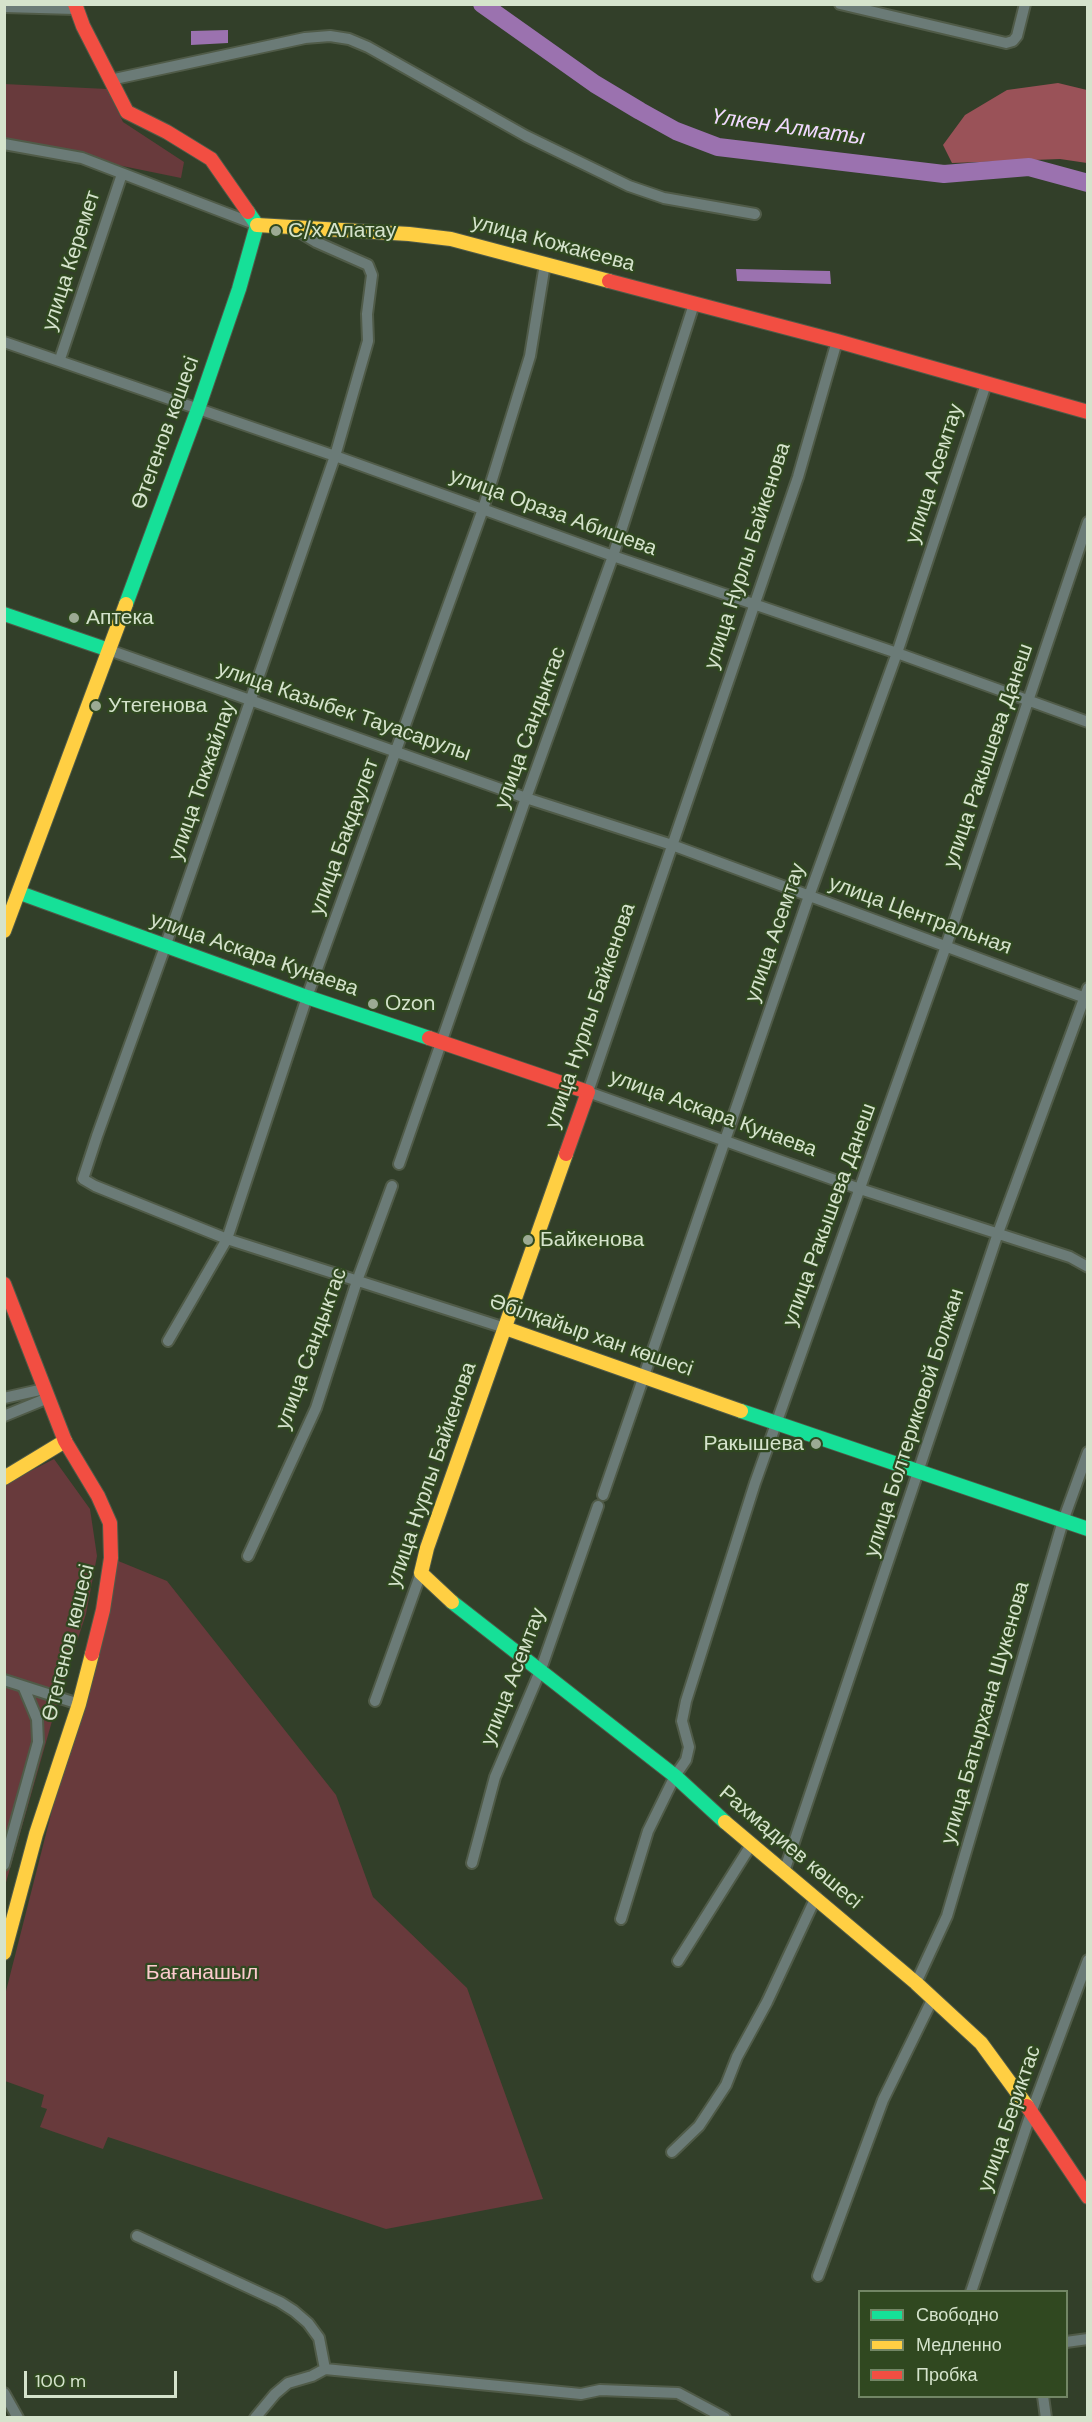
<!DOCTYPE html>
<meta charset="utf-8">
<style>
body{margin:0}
#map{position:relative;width:1092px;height:2422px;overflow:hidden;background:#323f29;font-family:"DM Sans",sans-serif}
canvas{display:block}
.frame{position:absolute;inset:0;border:6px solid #d5e3cc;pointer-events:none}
.legend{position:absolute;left:858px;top:2290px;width:210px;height:108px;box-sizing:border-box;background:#304820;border:2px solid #728665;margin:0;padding:8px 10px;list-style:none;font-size:18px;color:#d5e3cc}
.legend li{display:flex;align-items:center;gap:12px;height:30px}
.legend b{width:30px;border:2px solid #728665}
.scale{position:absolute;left:24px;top:2371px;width:153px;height:27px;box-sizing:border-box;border:3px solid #d5e3cc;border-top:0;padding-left:8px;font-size:18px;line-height:21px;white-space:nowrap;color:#d5e3cc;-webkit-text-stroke:4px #304820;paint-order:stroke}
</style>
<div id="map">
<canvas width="1092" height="2422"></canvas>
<div class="frame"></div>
<ul class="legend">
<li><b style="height:8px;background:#16e098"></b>Свободно</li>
<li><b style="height:8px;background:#ffcf43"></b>Медленно</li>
<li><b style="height:8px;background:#f24e42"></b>Пробка</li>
</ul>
<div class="scale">100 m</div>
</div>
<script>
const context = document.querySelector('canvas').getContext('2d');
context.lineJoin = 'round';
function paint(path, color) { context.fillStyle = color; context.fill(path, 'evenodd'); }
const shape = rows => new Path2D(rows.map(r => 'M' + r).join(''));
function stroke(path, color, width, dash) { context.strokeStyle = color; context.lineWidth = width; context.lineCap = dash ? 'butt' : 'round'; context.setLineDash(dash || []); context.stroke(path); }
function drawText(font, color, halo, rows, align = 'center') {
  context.font = font + ' "DM Sans",sans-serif'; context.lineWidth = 4.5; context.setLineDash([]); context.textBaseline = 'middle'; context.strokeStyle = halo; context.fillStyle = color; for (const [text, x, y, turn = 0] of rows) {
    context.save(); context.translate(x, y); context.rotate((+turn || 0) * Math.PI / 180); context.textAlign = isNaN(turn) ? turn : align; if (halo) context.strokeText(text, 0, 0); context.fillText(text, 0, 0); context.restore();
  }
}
paint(shape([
 [4,84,107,89,123,122,184,162,181,178,5,142],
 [54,1459,90,1509,97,1556,86,1614,60,1693,5,1886,5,1484],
 [111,1558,167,1581,336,1795,373,1897,467,1988,543,2199,386,2229,108,2137,103,2149,40,2127,47,2109,41,2107,44,2095,5,2081,5,1995,79,1704]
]), '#683a3c');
paint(shape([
 [1058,83,1087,90,1087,163,1060,159,952,163,943,145,965,115,1007,90]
]), '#9a5258');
paint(shape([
 [228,30,228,43,191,45,191,31],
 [736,269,830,271,831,284,737,281]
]), '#9b72af');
stroke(shape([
 [482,4,595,84,640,111,676,131,718,147,944,174,1029,167,1088,183]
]), '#9b72af', 18);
const street = shape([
 [840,4,1006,43,1013,41,1017,36,1025,4],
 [4,7,75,9],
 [110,80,305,38,330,36,349,39,368,47,526,136,629,186,664,198,755,214],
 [4,144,82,158,257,225],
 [293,228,316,242,368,265,372,275,367,314,368,341,335,456,165,947,97,1136,83,1179,95,1186,227,1239,505,1328],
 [837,341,798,477,588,1092,860,1189,1070,1257,1088,1267],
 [4,342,335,456,613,556,897,653,1088,722],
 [60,359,122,174],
 [109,650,526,798,672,845,1088,999],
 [399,1164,526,798,613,556,694,304],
 [168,1341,227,1239,307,997,483,509,530,356,545,264],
 [4,1398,44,1389],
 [4,1416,48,1398],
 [603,1495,809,896,897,653,986,384],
 [248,1556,316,1408,357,1281,392,1186],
 [4,1680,79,1704],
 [375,1701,421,1573],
 [472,1863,495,1777,541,1669,598,1506],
 [4,1865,38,1742,37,1719,24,1688],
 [784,1872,998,1233,1088,988],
 [621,1919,648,1831,675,1776,686,1760,689,1747,682,1721,686,1701,755,1483,946,946,1088,522],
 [678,1961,751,1845],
 [916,1983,947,1916,1063,1521,1088,1452],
 [672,2152,699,2126,726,2085,737,2057,767,2002,816,1897],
 [137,2236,280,2302,294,2311,308,2323,319,2338,325,2369],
 [818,2276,883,2100,933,1998],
 [971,2292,1031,2113,1088,1960],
 [1066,2342,1088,2339],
 [4,2393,18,2418],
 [1043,2396,1046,2418],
 [255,2418,275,2394,288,2383,312,2376,325,2369,581,2394,600,2390,678,2393,725,2418]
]);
const fast = shape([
 [126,604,198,409,239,289,257,225,248,212],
 [4,614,109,650],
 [20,893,307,997,429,1038],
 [741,1411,1088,1529],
 [452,1602,675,1776,725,1822]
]);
const slow = shape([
 [257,225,409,234,451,239,609,281],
 [4,931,126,604],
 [505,1328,741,1411],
 [4,1478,65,1441],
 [452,1602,421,1573,427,1548,566,1154],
 [725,1822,916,1983,981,2043,1027,2106],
 [4,1953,36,1834,79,1704,92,1654]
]);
const jam = shape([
 [75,4,83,26,127,112,167,132,211,159,248,212],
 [609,281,837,341,1088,412],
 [429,1038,588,1092,566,1154],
 [4,1284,65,1441,98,1496,110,1523,111,1558,103,1610,92,1654],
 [1027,2106,1088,2197]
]);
stroke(street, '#505b48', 14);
stroke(fast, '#505b48', 16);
stroke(slow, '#505b48', 16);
stroke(jam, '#505b48', 16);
stroke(street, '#6b7b77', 10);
stroke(fast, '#16e098', 14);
stroke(slow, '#ffcf43', 14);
stroke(jam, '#f24e42', 14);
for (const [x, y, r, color] of [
 [276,231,6,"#9caa93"],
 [74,618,6,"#9caa93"],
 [96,706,6,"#9caa93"],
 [373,1004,6,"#9caa93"],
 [528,1240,6,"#9caa93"],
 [816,1444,6,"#9caa93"]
]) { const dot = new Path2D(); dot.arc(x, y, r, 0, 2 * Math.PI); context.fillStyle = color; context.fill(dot); stroke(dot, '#304820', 2); }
drawText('21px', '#d5e3cc', '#304820', [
 ["С/х Алатау",288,231],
 ["Аптека",86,618],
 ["Утегенова",108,706],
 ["Ozon",385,1004],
 ["Байкенова",540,1240],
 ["Ракышева",804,1444,"right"]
], 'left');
drawText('21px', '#d5e3cc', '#304820', [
 ["улица Кожакеева",553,244,15],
 ["улица Керемет",72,261,-72],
 ["Өтегенов көшесі",166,433,-70],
 ["улица Асемтау",935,474,-72],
 ["улица Ораза Абишева",553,513,20],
 ["улица Нурлы Байкенова",748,556,-72],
 ["улица Казыбек Тауасарулы",344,712,19],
 ["улица Сандыктас",531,728,-70],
 ["улица Ракышева Данеш",989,756,-71],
 ["улица Токжайлау",203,781,-71],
 ["улица Бакдаулет",345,837,-70],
 ["улица Центральная",920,916,20],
 ["улица Асемтау",776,933,-71],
 ["улица Аскара Кунаева",254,955,19],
 ["улица Нурлы Байкенова",591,1016,-71],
 ["улица Аскара Кунаева",713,1114,20],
 ["улица Ракышева Данеш",830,1215,-70],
 ["Әбілқайыр хан көшесі",591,1336,19],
 ["улица Сандыктас",312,1349,-70],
 ["улица Болтериковой Болжан",915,1423,-72],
 ["улица Нурлы Байкенова",432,1475,-71],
 ["Өтегенов көшесі",69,1643,-76],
 ["улица Асемтау",514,1677,-69],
 ["улица Батырхана Шукенова",986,1713,-74],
 ["Рахмадиев көшесі",790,1848,40],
 ["улица Бериктас",1010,2119,-71]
]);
drawText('21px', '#fccacd', '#304820', [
 ["Бағанашыл",202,1973]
]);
drawText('italic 22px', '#f1d9ff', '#304820', [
 ["Үлкен Алматы",788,128,8]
]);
</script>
